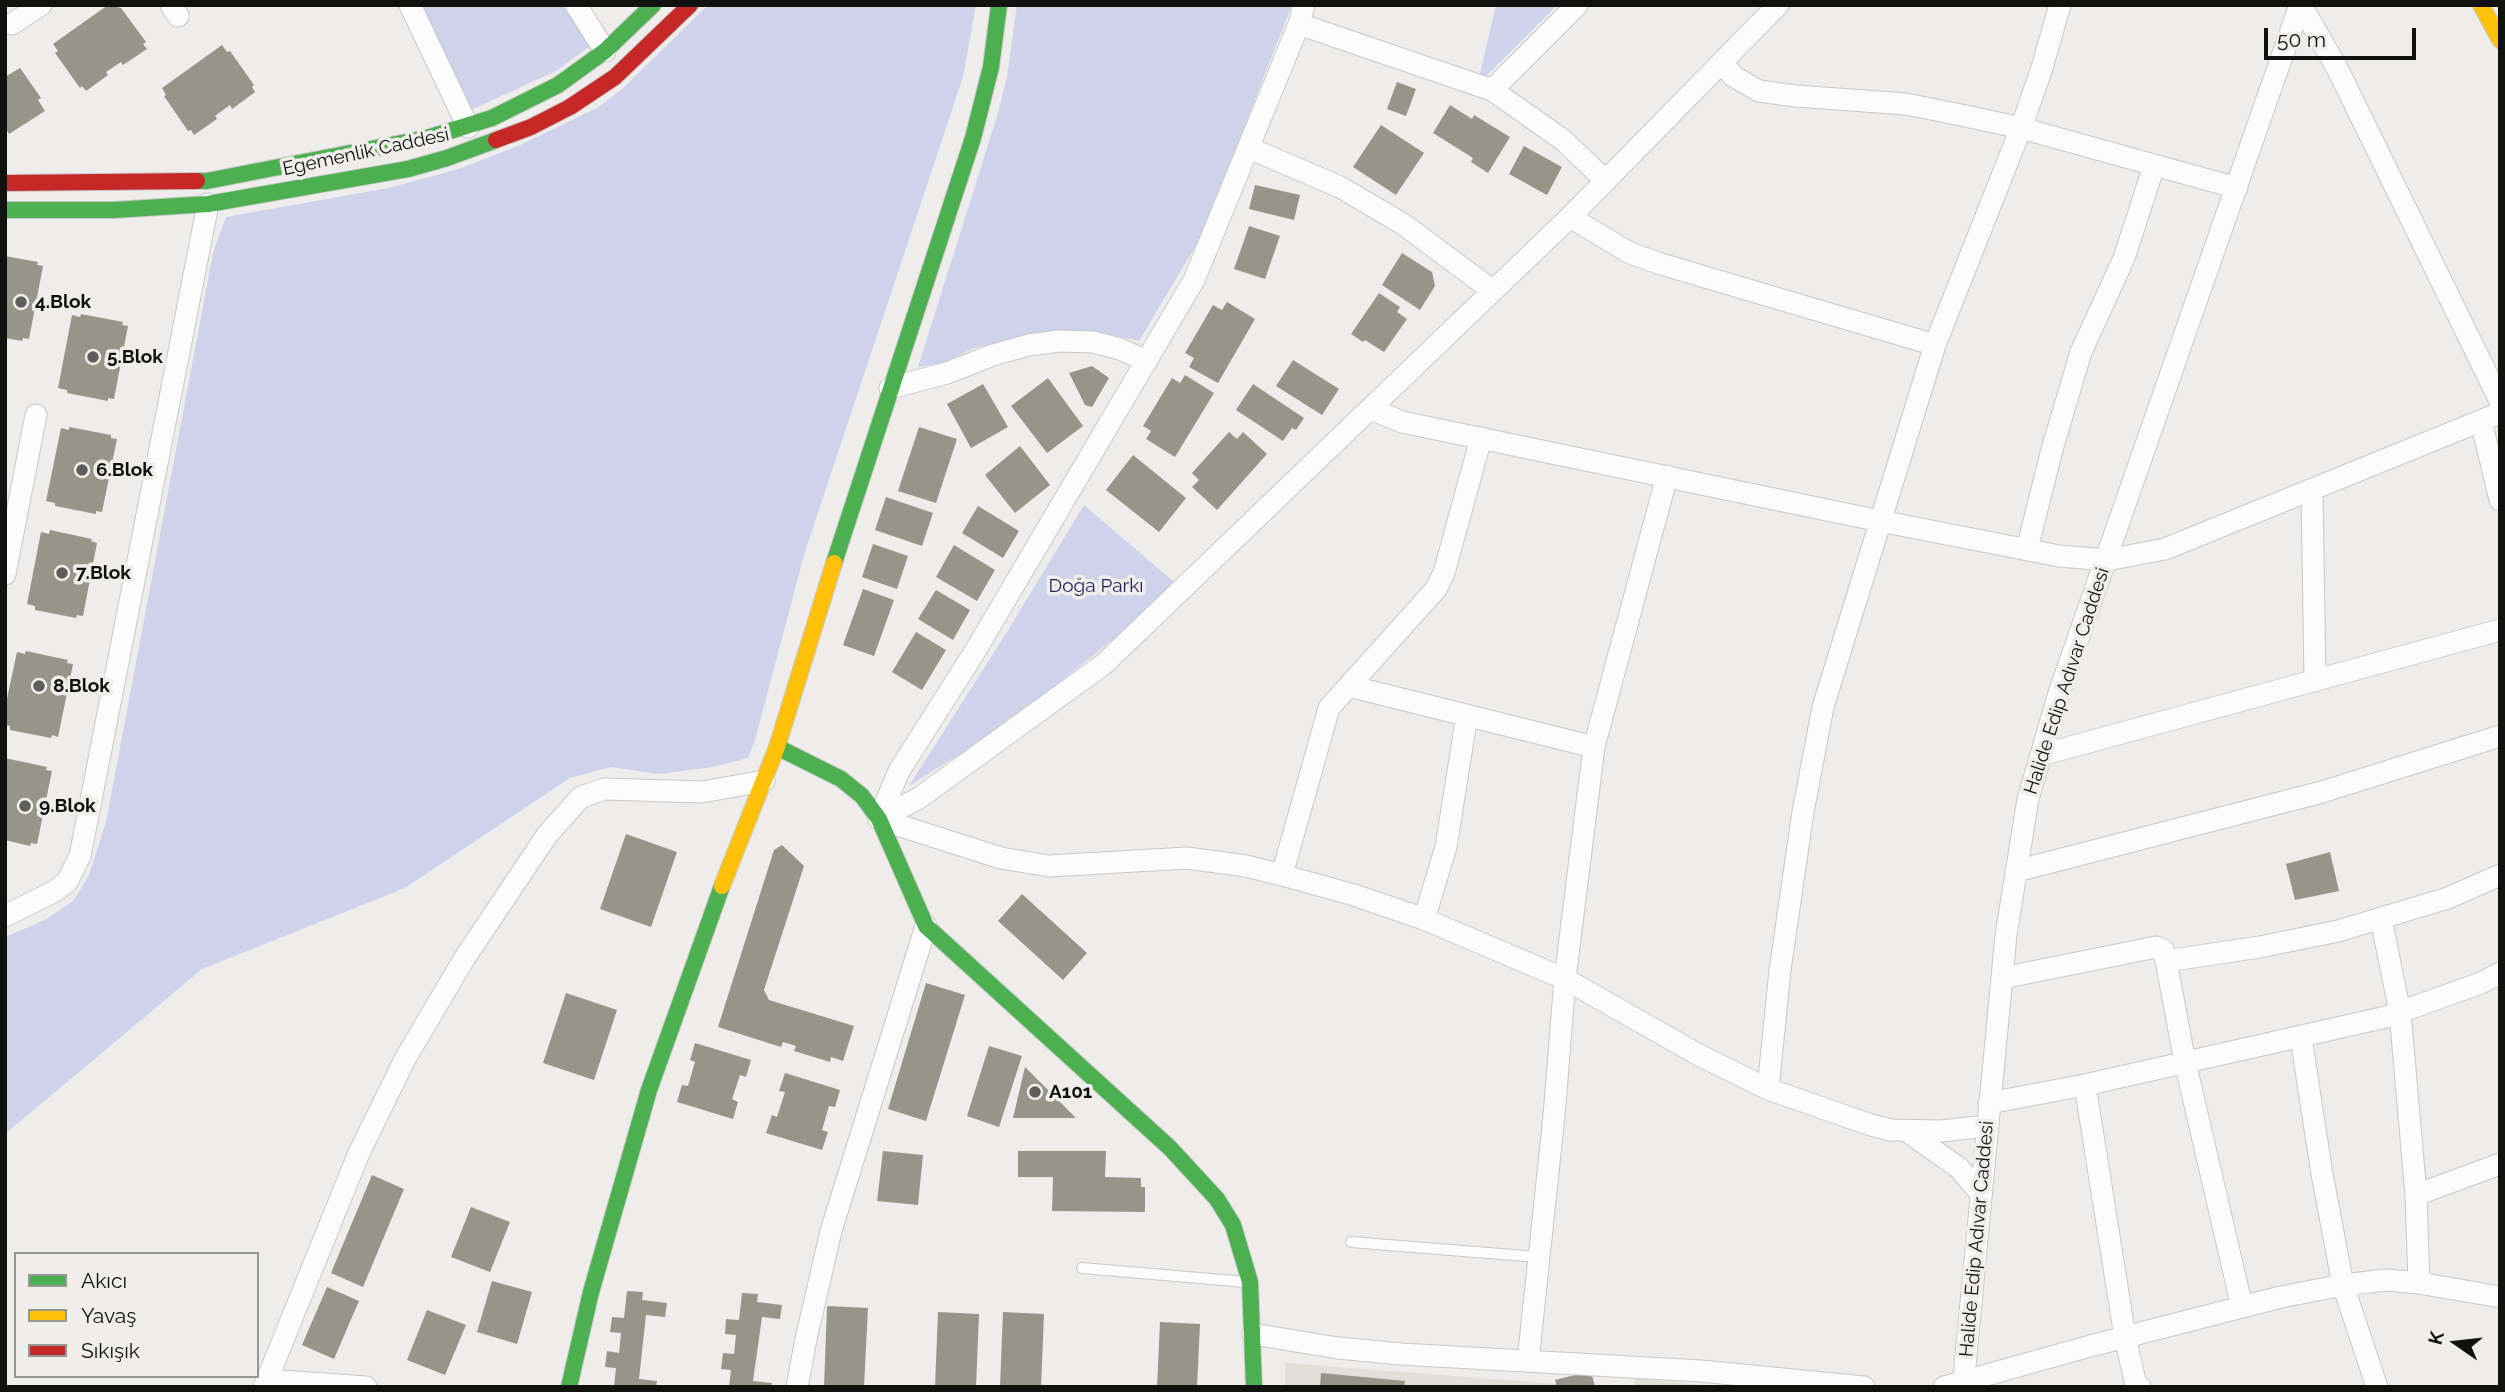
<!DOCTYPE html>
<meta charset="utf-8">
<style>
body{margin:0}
#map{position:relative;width:2505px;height:1392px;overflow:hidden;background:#eeedec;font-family:Raleway,sans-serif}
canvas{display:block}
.frame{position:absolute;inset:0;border:7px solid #111110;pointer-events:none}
.legend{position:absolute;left:14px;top:1252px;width:245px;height:126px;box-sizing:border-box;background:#efeeeb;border:2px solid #969693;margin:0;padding:9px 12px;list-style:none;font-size:21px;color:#111110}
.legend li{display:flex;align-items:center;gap:14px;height:35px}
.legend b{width:35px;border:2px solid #969693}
.north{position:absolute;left:2421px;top:1308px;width:70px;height:70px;-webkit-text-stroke:5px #efeeeb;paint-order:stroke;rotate:284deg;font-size:19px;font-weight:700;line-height:28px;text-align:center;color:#111110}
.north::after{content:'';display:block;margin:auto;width:24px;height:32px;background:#111110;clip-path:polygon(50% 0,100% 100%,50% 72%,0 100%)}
.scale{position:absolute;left:2264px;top:28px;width:152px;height:32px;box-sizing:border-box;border:4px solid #111110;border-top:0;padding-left:9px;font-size:21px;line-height:24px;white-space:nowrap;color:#111110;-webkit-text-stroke:5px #efeeeb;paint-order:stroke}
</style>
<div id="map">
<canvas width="2505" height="1392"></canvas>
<div class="frame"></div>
<ul class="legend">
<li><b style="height:9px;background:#4caf50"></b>Akıcı</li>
<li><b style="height:9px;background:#ffc107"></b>Yavaş</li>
<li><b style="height:9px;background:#c62828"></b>Sıkışık</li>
</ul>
<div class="north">K</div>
<div class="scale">50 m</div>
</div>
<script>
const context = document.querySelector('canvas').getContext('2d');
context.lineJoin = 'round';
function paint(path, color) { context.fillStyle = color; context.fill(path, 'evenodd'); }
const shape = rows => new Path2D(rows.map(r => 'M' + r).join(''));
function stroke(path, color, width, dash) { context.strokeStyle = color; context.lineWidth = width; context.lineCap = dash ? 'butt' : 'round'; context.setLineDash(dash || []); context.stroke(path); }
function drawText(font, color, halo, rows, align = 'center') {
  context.font = font + ' Raleway,sans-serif'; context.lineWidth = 7; context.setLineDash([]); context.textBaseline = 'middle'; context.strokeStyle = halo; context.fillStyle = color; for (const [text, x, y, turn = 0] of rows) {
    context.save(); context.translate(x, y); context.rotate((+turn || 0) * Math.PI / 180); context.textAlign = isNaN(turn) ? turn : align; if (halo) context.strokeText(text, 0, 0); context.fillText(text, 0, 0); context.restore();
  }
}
paint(shape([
 [1285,1363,1557,1384,1557,1387,1285,1387],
 [1635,1378,1721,1387,1634,1387]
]), '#e0dfd9');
paint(shape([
 [422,5,564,5,589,47,556,71,471,110],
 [708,5,976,5,963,77,804,555,755,740,748,758,713,767,659,774,611,767,570,778,405,888,202,969,5,1134,5,937,47,919,74,900,89,875,106,822,213,253,226,217,388,188,456,170,518,146,597,108,620,91],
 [1017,5,1292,5,1202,235,1139,341,1098,332,1034,334,974,348,943,363,918,367,998,113,1007,77],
 [1496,5,1557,5,1484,78,1479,78],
 [1084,505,1174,582,1135,622,1003,727,909,786,1005,635]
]), '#cfd2eb');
paint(shape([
 [108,5,121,8,146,42,143,44,147,49,123,65,121,62,106,72,108,75,86,91,82,86,80,88,55,53,58,51,53,44],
 [222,45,227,52,230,51,254,85,252,87,255,92,232,109,230,105,215,116,217,119,194,135,191,130,188,131,164,96,166,95,162,88],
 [20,68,41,98,38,100,45,111,9,134,5,127,5,77],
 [1397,82,1416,89,1406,116,1387,109],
 [1450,105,1472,119,1474,115,1510,137,1488,173,1471,162,1473,158,1433,133],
 [1381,125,1424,153,1396,195,1353,167],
 [1524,146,1562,167,1547,195,1509,174],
 [1255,185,1300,195,1294,220,1249,209],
 [1249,226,1280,236,1265,279,1234,269],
 [1402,253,1432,272,1435,286,1420,310,1382,285],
 [5,256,38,262,37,265,43,266,29,339,23,338,22,341,5,338],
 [1379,293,1400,307,1397,312,1407,319,1384,352,1365,340,1363,342,1351,334],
 [1227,302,1255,319,1218,383,1189,367,1194,358,1185,353,1213,305,1222,310],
 [81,314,123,322,122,325,128,326,114,399,108,398,108,401,67,393,67,390,58,388,72,315,80,317],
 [1293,360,1339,389,1322,415,1276,386],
 [1092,366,1109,378,1092,407,1085,405,1069,373],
 [1185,375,1214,393,1175,457,1146,439,1151,431,1143,426,1172,378,1180,383],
 [1048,378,1083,426,1047,453,1011,406],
 [983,384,1008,427,971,448,947,404],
 [1253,384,1304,418,1296,430,1292,428,1283,441,1236,410],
 [69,427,111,435,111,438,117,439,102,512,96,511,96,514,55,506,55,503,46,501,61,428,69,430],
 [919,427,957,439,936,503,898,491],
 [1229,432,1237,439,1243,432,1267,454,1217,510,1192,487,1199,480,1192,473],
 [1020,446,1050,485,1015,513,985,475],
 [1133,455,1186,498,1159,532,1106,490],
 [886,497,933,513,922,546,875,530],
 [978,506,1019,531,1003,558,962,533],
 [50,530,92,539,91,541,97,543,83,616,77,615,76,618,35,610,35,606,27,604,41,532,49,534],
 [873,544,908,556,897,589,862,577],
 [954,545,995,570,977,601,936,577],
 [863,589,894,600,874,656,843,645],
 [936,590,970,610,953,640,918,619],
 [916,632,946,650,922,690,892,672],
 [26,651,68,660,67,663,73,664,58,737,52,735,51,738,10,730,10,726,5,725,5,708,17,652,25,654],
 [5,758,47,767,46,770,52,771,37,844,31,843,30,846,5,840],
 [626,834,677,852,651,927,600,909],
 [782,845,804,866,764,990,769,1000,854,1026,843,1061,831,1057,830,1062,794,1051,796,1046,783,1042,781,1047,718,1027,774,850],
 [2330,852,2339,891,2295,900,2286,864],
 [1022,894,1087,953,1063,980,998,921],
 [926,983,965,995,926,1121,888,1109],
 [566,993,617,1010,594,1080,543,1063],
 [695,1043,751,1060,746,1077,740,1075,732,1099,738,1102,733,1119,677,1102,682,1085,688,1086,695,1062,690,1060],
 [989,1046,1022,1056,999,1127,967,1116],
 [1025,1067,1076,1118,1013,1118],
 [785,1073,840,1090,835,1107,829,1106,822,1130,828,1132,822,1150,766,1133,772,1115,777,1117,785,1092,779,1091],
 [883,1151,923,1155,918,1205,877,1201],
 [1018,1151,1106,1151,1105,1177,1141,1178,1141,1187,1145,1187,1145,1212,1052,1211,1053,1177,1018,1177],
 [372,1175,404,1189,363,1287,331,1273],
 [471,1207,510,1222,490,1272,451,1257],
 [492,1281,532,1292,517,1344,477,1332],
 [327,1287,359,1301,334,1359,302,1345],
 [627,1291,643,1292,642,1300,667,1303,665,1317,646,1315,639,1379,657,1381,656,1387,614,1387,616,1368,605,1367,607,1351,619,1353,621,1333,610,1332,612,1317,624,1318],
 [742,1293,758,1294,757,1302,782,1305,780,1319,762,1317,753,1381,772,1383,771,1387,729,1387,731,1370,721,1369,723,1353,734,1354,736,1335,725,1334,726,1319,739,1320],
 [827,1306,868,1308,864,1387,824,1387],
 [427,1310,466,1325,445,1375,407,1360],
 [938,1312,979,1314,976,1387,935,1387],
 [1003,1312,1044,1314,1041,1387,1000,1387],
 [1160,1322,1200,1324,1197,1387,1157,1387],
 [1591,1371,1595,1387,1557,1387,1555,1380],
 [1321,1373,1405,1381,1404,1387,1320,1387]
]), '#979488');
const lane = shape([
 [1351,1242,1538,1257],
 [1082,1268,1246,1282]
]);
const street = shape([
 [171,5,178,16],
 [410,5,468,127],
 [576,5,605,51],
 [2301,5,2337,68,2500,401],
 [12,24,41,5],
 [1299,24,1492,90,1563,140,1606,181],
 [1723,63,1733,76,1759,91,1796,96,1906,104,1961,115,2021,128,2237,188],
 [1492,90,1577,5],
 [1249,148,1340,187,1403,224,1493,291],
 [1570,217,1630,253,1661,264,1935,345],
 [890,388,947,373,993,355,1029,345,1059,341,1093,342,1120,349,1147,361],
 [1371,409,1402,422,1880,521,2059,556,2107,560,2165,549,2500,413],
 [2481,421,2500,500],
 [2312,490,2315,681],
 [2027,549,2053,446,2081,352,2124,258,2154,166],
 [5,574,36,415],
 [1349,686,1594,747],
 [2041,755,2500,630],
 [879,819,919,798,1104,664,1570,217,1778,5],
 [879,819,1001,858,1049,866,1187,858,1246,866,1282,875,1354,895,1424,919,1565,979,1699,1055,1768,1089,1871,1125,1891,1130,1941,1131,1987,1126],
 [879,819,899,771,974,653,1194,280,1299,24,1304,5],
 [2016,871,2322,792,2500,736],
 [1282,875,1329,708,1436,589,1444,573,1481,438],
 [5,916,55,891,67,882,80,856,208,204],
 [1424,919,1446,847,1467,715],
 [2381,919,2400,1012,2416,1195,2419,1283],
 [2002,978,2156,947,2163,950,2166,961],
 [2301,1038,2322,1174,2343,1285,2377,1387],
 [2085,1085,2125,1337,2136,1385,2140,1387],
 [1768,1089,1780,970,1803,812,1823,707,1935,345,2021,128,2041,71,2060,5],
 [1989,1103,2085,1085,2386,1017,2481,983,2500,973],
 [1908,1132,1959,1168,1981,1194],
 [2416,1195,2500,1164],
 [2242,1307,2185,1062,2166,961,2260,947,2338,931,2448,898,2500,875],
 [1253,1334,1338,1348,1401,1354,1701,1371,1864,1387],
 [1528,1361,1554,1116,1565,979,1594,747,1667,476],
 [267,1380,366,1387],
 [264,1387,359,1153,405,1059,464,959,547,835,581,797,604,789,702,792,764,781],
 [797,1387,806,1339,831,1231,926,926],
 [1944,1387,2090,1346,2281,1297,2343,1285,2386,1280,2419,1283,2500,1297],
 [1963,1387,2006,935,2028,799,2060,690,2300,5]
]);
const fast = shape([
 [197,181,207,181,427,138,492,118,558,85,605,51,653,5],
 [5,210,114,210,208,204,408,169,447,158,496,140],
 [834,563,973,138,991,67,999,5],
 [777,747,841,779,862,796,879,819,926,926,1170,1148,1217,1199,1233,1225,1250,1282,1254,1387],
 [569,1387,591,1292,649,1090,722,886]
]);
const slow = shape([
 [2481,5,2500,40],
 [722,886,777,747,834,563]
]);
const jam = shape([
 [496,140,531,127,570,107,615,77,690,5],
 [5,183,197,181]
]);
stroke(lane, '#c9c8c7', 12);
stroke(street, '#c9c8c7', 23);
stroke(fast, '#c9c8c7', 18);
stroke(slow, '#c9c8c7', 18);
stroke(jam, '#c9c8c7', 18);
stroke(lane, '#fcfcfc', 10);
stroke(street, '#fcfcfc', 21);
stroke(fast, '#4caf50', 16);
stroke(slow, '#ffc107', 16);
stroke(jam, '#c62828', 16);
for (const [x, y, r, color] of [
 [21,302,7,"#5e5e5d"],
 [93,357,7,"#5e5e5d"],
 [82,470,7,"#5e5e5d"],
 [62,573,7,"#5e5e5d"],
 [39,686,7,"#5e5e5d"],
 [25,806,7,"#5e5e5d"],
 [1035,1092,7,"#5e5e5d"]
]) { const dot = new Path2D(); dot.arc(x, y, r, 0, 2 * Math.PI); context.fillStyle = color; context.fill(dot); stroke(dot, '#efeeeb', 2.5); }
drawText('19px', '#111110', '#efeeeb', [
 ["Egemenlik Caddesi",366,152,-12],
 ["Halide Edip Adıvar Caddesi",2067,681,-72],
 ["Halide Edip Adıvar Caddesi",1977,1239,-85]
]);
drawText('bold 19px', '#111110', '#efeeeb', [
 ["4.Blok",35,302],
 ["5.Blok",107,357],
 ["6.Blok",96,470],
 ["7.Blok",76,573],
 ["8.Blok",53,686],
 ["9.Blok",39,806],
 ["A101",1049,1092]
], 'left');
drawText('19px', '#231d5d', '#efeeeb', [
 ["Doğa Parkı",1096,586]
]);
</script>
